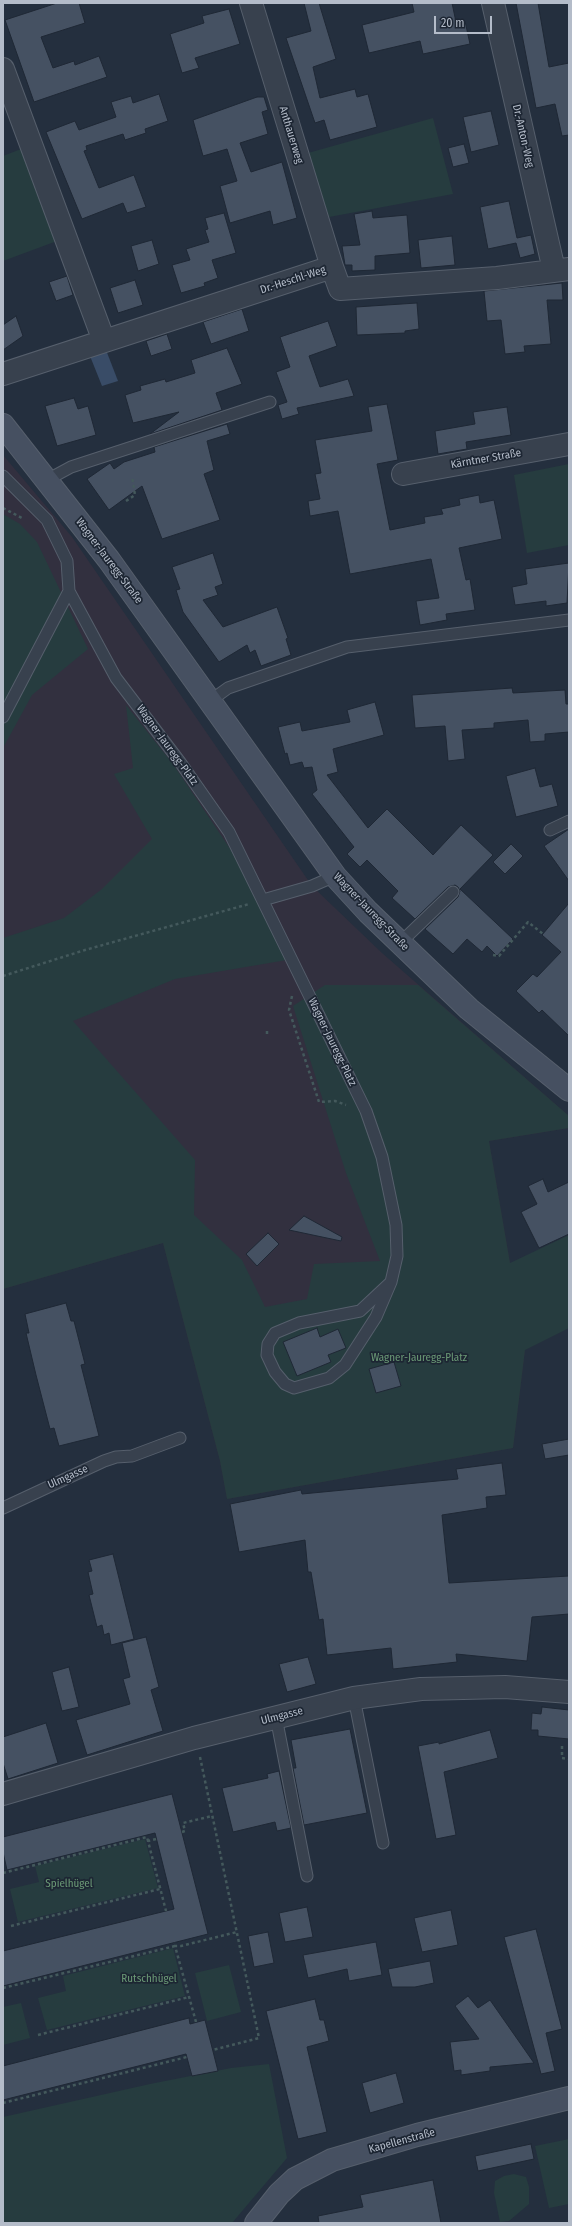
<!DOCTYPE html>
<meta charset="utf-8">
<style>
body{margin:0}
#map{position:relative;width:572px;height:2226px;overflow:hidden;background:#242f3e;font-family:"Fira Sans Condensed",sans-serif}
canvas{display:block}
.frame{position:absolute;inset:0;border:4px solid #b4bcc9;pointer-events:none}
.scale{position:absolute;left:434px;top:16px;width:58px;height:18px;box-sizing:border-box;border:2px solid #b4bcc9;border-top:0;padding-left:5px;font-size:12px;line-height:14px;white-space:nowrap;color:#b4bcc9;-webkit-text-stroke:3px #1d2633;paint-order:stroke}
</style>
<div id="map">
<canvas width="572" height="2226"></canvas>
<div class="frame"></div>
<div class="scale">20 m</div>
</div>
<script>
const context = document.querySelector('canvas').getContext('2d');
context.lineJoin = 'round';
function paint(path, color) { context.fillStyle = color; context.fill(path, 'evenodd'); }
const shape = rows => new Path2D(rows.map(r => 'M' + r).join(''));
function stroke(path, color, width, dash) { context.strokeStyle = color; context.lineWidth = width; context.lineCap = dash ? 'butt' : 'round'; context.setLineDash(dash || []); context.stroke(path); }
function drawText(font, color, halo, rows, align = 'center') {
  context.font = font + ' "Fira Sans Condensed",sans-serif'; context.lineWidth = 3.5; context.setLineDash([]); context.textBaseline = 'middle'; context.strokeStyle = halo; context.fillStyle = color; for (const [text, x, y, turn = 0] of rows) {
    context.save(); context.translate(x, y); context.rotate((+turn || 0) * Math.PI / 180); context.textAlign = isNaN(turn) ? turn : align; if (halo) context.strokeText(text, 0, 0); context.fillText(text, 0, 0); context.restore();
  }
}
paint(shape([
 [3,455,72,537,312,886,382,953,569,1116,569,1128,489,1141,525,1350,513,1448,227,1499,220,1461,163,1243,3,1289]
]), '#32303f');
paint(shape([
 [433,118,453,194,329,217,308,153],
 [21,149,57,241,3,261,3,156],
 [569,464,569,545,527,553,514,475],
 [3,514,20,524,37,542,88,649,32,695,3,748],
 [126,705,173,764,233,853,287,960,175,979,73,1021,195,1160,194,1215,242,1260,265,1307,307,1299,314,1264,380,1261,346,1173,293,1006,325,985,418,985,569,1116,569,1128,489,1141,510,1263,569,1235,569,1328,525,1350,513,1448,227,1499,220,1461,163,1243,3,1289,3,938,64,918,102,889,152,839,114,774,133,768],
 [145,1839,158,1888,18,1922,10,1889,39,1882,35,1866],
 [173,1948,185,1996,47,2030,38,1998,66,1991,63,1976],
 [229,1965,241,2012,207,2021,195,1973],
 [21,2003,30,2038,3,2045,3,2007],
 [269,2064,287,2158,232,2223,3,2223,3,2117,150,2084,231,2068],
 [569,2139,569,2204,549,2208,535,2146],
 [514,2174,526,2177,529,2187,529,2204,509,2221,500,2222,494,2193,495,2181,504,2176]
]), '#263c3f');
paint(shape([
 [106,350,118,381,102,386,90,356]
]), '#394c67');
const building = shape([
 [57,3,79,3,85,23,41,37,53,68,74,61,75,65,99,56,107,77,34,102,5,20,57,3],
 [304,3,319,3,336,59,313,67,320,98,355,89,357,97,368,94,377,127,330,140,324,120,315,123,286,38,311,31,304,3],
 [412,3,452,3,456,22,465,21,470,44,423,54,420,41,369,53,362,25,414,12,412,3],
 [516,3,538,3,549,67,569,63,569,135,562,136,555,104,536,108,516,3],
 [229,9,240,44,195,58,199,68,182,73,170,34,204,23,202,16,229,9],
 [159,94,168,121,145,129,146,133,125,140,123,134,86,146,87,150,84,151,99,188,134,175,146,207,127,213,123,203,82,219,46,132,75,121,79,130,116,117,111,102,131,96,133,103,159,94],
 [257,97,264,97,268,110,262,112,268,134,240,143,251,172,282,162,297,218,273,225,270,211,230,223,220,186,237,181,227,149,203,156,193,120,257,97],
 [491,111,499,145,471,152,463,117,491,111],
 [464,144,469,163,453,167,448,148,464,144],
 [509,201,517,238,531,235,535,254,520,258,516,243,488,249,480,207,509,201],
 [372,211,373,218,407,215,410,253,375,256,375,270,352,271,352,265,345,265,342,246,360,245,354,214,372,211],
 [224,213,236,253,212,260,218,278,204,283,205,286,181,293,172,265,190,260,186,249,209,242,205,230,208,229,205,218,224,213],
 [452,236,455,265,421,268,418,240,452,236],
 [152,240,159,264,138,271,131,246,152,240],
 [67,276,73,295,56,301,49,282,67,276],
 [135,280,143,305,118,313,110,288,135,280],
 [562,283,563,300,547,300,551,344,524,346,525,352,505,354,501,320,487,321,484,291,562,283],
 [417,303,419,329,405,331,405,333,357,335,356,307,417,303],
 [242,309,249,331,211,344,203,322,242,309],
 [16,316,23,336,3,350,3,325,16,316],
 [328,321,337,346,309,356,320,387,348,379,354,396,297,408,299,414,282,419,278,405,287,402,276,372,290,367,280,337,328,321],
 [167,334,172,349,151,356,146,341,167,334],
 [227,348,242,384,216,393,222,410,150,434,179,412,133,423,125,395,141,390,140,386,165,379,166,382,195,373,191,360,227,348],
 [74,398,78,409,88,406,96,435,57,446,45,406,74,398],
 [387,404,398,460,377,464,390,530,425,523,424,517,443,514,441,509,460,505,459,499,479,495,480,503,494,500,502,539,459,548,466,580,470,579,475,610,446,614,447,620,420,625,416,601,439,598,431,559,350,574,338,511,310,516,308,501,320,499,315,474,321,473,315,440,372,431,368,407,387,404],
 [507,407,511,435,466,442,467,449,438,454,435,431,475,424,473,412,507,407],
 [227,424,230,434,207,441,214,470,204,474,220,520,162,539,142,486,109,510,87,479,110,463,114,469,124,462,155,452,154,447,227,424],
 [213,553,223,584,215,587,218,595,203,600,223,627,277,607,288,638,286,639,291,655,261,666,255,650,250,653,247,645,219,662,183,612,176,590,180,589,172,567,213,553],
 [569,563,567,603,546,606,546,601,515,605,512,587,527,584,525,569,569,563],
 [512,688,513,693,565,690,566,704,569,704,569,732,545,734,545,741,530,742,528,720,494,723,494,728,462,730,465,759,448,761,445,726,415,728,412,695,512,688],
 [375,702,384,735,333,749,338,772,327,775,368,828,387,809,433,855,461,825,493,855,460,889,513,939,497,956,487,946,482,952,467,939,453,954,435,938,425,929,458,897,460,891,458,887,455,885,448,887,415,919,392,898,398,891,367,860,360,867,347,854,354,847,312,794,317,790,312,767,304,768,302,762,290,765,287,753,285,754,278,727,300,722,302,731,350,722,347,710,375,702],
 [535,768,540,787,552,784,558,806,516,817,506,776,535,768],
 [569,829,569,881,544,846,569,829],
 [511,844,523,856,505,874,493,862,511,844],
 [569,903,569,1036,542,1010,539,1013,516,991,533,974,537,977,561,952,542,935,569,903],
 [543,1179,548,1192,569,1182,569,1234,539,1248,521,1212,537,1204,528,1186,543,1179],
 [304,1216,342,1237,341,1241,289,1230,304,1216],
 [268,1233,279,1244,257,1266,246,1254,268,1233],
 [66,1303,71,1321,74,1321,85,1364,81,1365,99,1436,59,1446,54,1428,50,1429,36,1375,26,1333,29,1333,25,1314,66,1303],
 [317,1328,320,1337,338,1329,346,1348,328,1355,331,1362,297,1376,283,1342,317,1328],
 [394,1362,401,1386,376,1393,369,1369,394,1362],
 [569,1439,569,1455,545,1459,542,1444,569,1439],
 [502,1463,506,1495,486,1497,487,1508,442,1515,449,1583,569,1576,569,1614,532,1617,527,1661,456,1654,457,1662,393,1669,391,1648,327,1655,323,1619,319,1620,311,1572,308,1572,305,1540,239,1552,230,1504,301,1490,302,1494,458,1479,456,1469,502,1463],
 [113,1554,134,1639,111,1645,109,1633,104,1635,102,1625,97,1627,89,1595,93,1594,88,1572,92,1571,89,1560,113,1554],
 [146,1637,159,1687,151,1690,163,1731,87,1755,76,1720,130,1704,123,1679,130,1677,122,1643,146,1637],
 [308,1657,316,1684,287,1692,279,1664,308,1657],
 [69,1667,79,1707,62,1711,52,1672,69,1667],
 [542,1707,569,1710,569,1739,538,1736,538,1730,531,1730,532,1713,541,1714,542,1707],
 [46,1723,58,1763,8,1779,3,1763,3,1737,46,1723],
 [350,1729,367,1813,304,1825,293,1768,296,1768,291,1740,350,1729],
 [490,1730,498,1758,444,1772,456,1835,436,1839,418,1746,439,1742,439,1744,490,1730],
 [279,1771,291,1828,277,1831,275,1822,233,1832,222,1788,268,1778,267,1774,279,1771],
 [172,1794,208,1934,3,1986,3,1951,174,1909,155,1833,7,1870,3,1852,3,1837,172,1794],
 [307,1907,313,1937,285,1942,279,1913,307,1907],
 [451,1910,458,1945,422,1952,414,1918,451,1910],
 [536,1929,562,2029,546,2033,555,2071,541,2074,504,1937,536,1929],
 [268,1932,274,1963,254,1967,248,1936,268,1932],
 [376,1942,382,1975,349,1981,347,1969,308,1978,303,1955,376,1942],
 [430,1961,434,1983,415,1987,392,1987,388,1969,430,1961],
 [468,1996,478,2008,490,2000,534,2063,490,2067,490,2071,461,2075,461,2070,454,2071,450,2042,479,2039,455,2006,468,1996],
 [315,1999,320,2020,324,2020,329,2041,307,2047,327,2132,298,2139,266,2011,315,1999],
 [189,2018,190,2024,205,2020,218,2071,192,2076,186,2054,3,2100,3,2066,189,2018],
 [396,2073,404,2103,370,2113,362,2083,396,2073],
 [531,2144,534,2159,478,2171,475,2156,531,2144],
 [433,2180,441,2223,319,2223,318,2216,363,2207,360,2195,433,2180]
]);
paint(building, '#455162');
stroke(building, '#1f2835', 1);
const service = shape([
 [3,476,47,520,67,561,69,591,116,678,180,762,229,832,366,1111,382,1157,396,1225,397,1256,391,1282,376,1317,345,1365,329,1378,294,1388,285,1384,275,1372,267,1355,268,1344,275,1333,299,1323,360,1311,391,1282],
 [47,480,71,467,270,402],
 [210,701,228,688,347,647,569,620],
 [3,717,69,591],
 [550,830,569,821],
 [263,900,312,886,335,876],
 [400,943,453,892],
 [3,1508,104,1461,116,1457,132,1456,180,1438],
 [354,1698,383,1843],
 [276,1717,307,1876]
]);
const minor = shape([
 [251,3,332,267],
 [493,3,554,270],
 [3,69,104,341],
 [3,374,332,267,340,289,497,278,569,269],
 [403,474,569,444],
 [3,1794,194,1738,354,1698,421,1689,505,1687,569,1692]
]);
const secondary = shape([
 [3,425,109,560,335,876,368,912,469,1009,569,1090],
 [256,2223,279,2194,295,2179,332,2160,417,2135,569,2098]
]);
stroke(service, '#565f6c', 13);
stroke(minor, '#565f6c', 24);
stroke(secondary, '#565f6c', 24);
stroke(shape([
 [126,501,135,495,132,476],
 [3,508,22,518],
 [493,955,499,956,528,922,543,934],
 [3,976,85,950,249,904],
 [292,996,289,1010,319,1102,335,1101,346,1105],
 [267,1031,267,1036],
 [562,1746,562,1758,569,1759],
 [200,1757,259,2038,213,2050],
 [182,1832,185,1831,183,1823,212,1816],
 [156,1839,148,1841,166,1911],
 [3,1873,147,1837,148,1841],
 [11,1926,160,1889],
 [3,1988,175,1946,174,1943],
 [196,2022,175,1946,181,1946,237,1932],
 [38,2035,189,1997],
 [3,2103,187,2057]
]), '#44595c', 2.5, [3, 3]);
stroke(service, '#38414e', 11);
stroke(minor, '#38414e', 22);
stroke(secondary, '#465061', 22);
drawText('11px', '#b4bcc9', '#1d2633', [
 ["Anthauerweg",291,135,73],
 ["Dr.-Anton-Weg",523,136,77],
 ["Dr.-Heschl-Weg",293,280,-18],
 ["Kärntner Straße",486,459,-10],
 ["Wagner-Jauregg-Straße",109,561,53],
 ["Wagner-Jauregg-Platz",167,745,54],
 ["Wagner-Jauregg-Straße",371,912,46],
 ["Wagner-Jauregg-Platz",332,1042,64],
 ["Ulmgasse",68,1477,-24],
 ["Ulmgasse",282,1716,-14],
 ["Kapellenstraße",402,2141,-15]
]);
drawText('11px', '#6b9a76', '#1d2633', [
 ["Wagner-Jauregg-Platz",419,1358],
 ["Spielhügel",69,1884],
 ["Rutschhügel",149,1979]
]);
</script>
